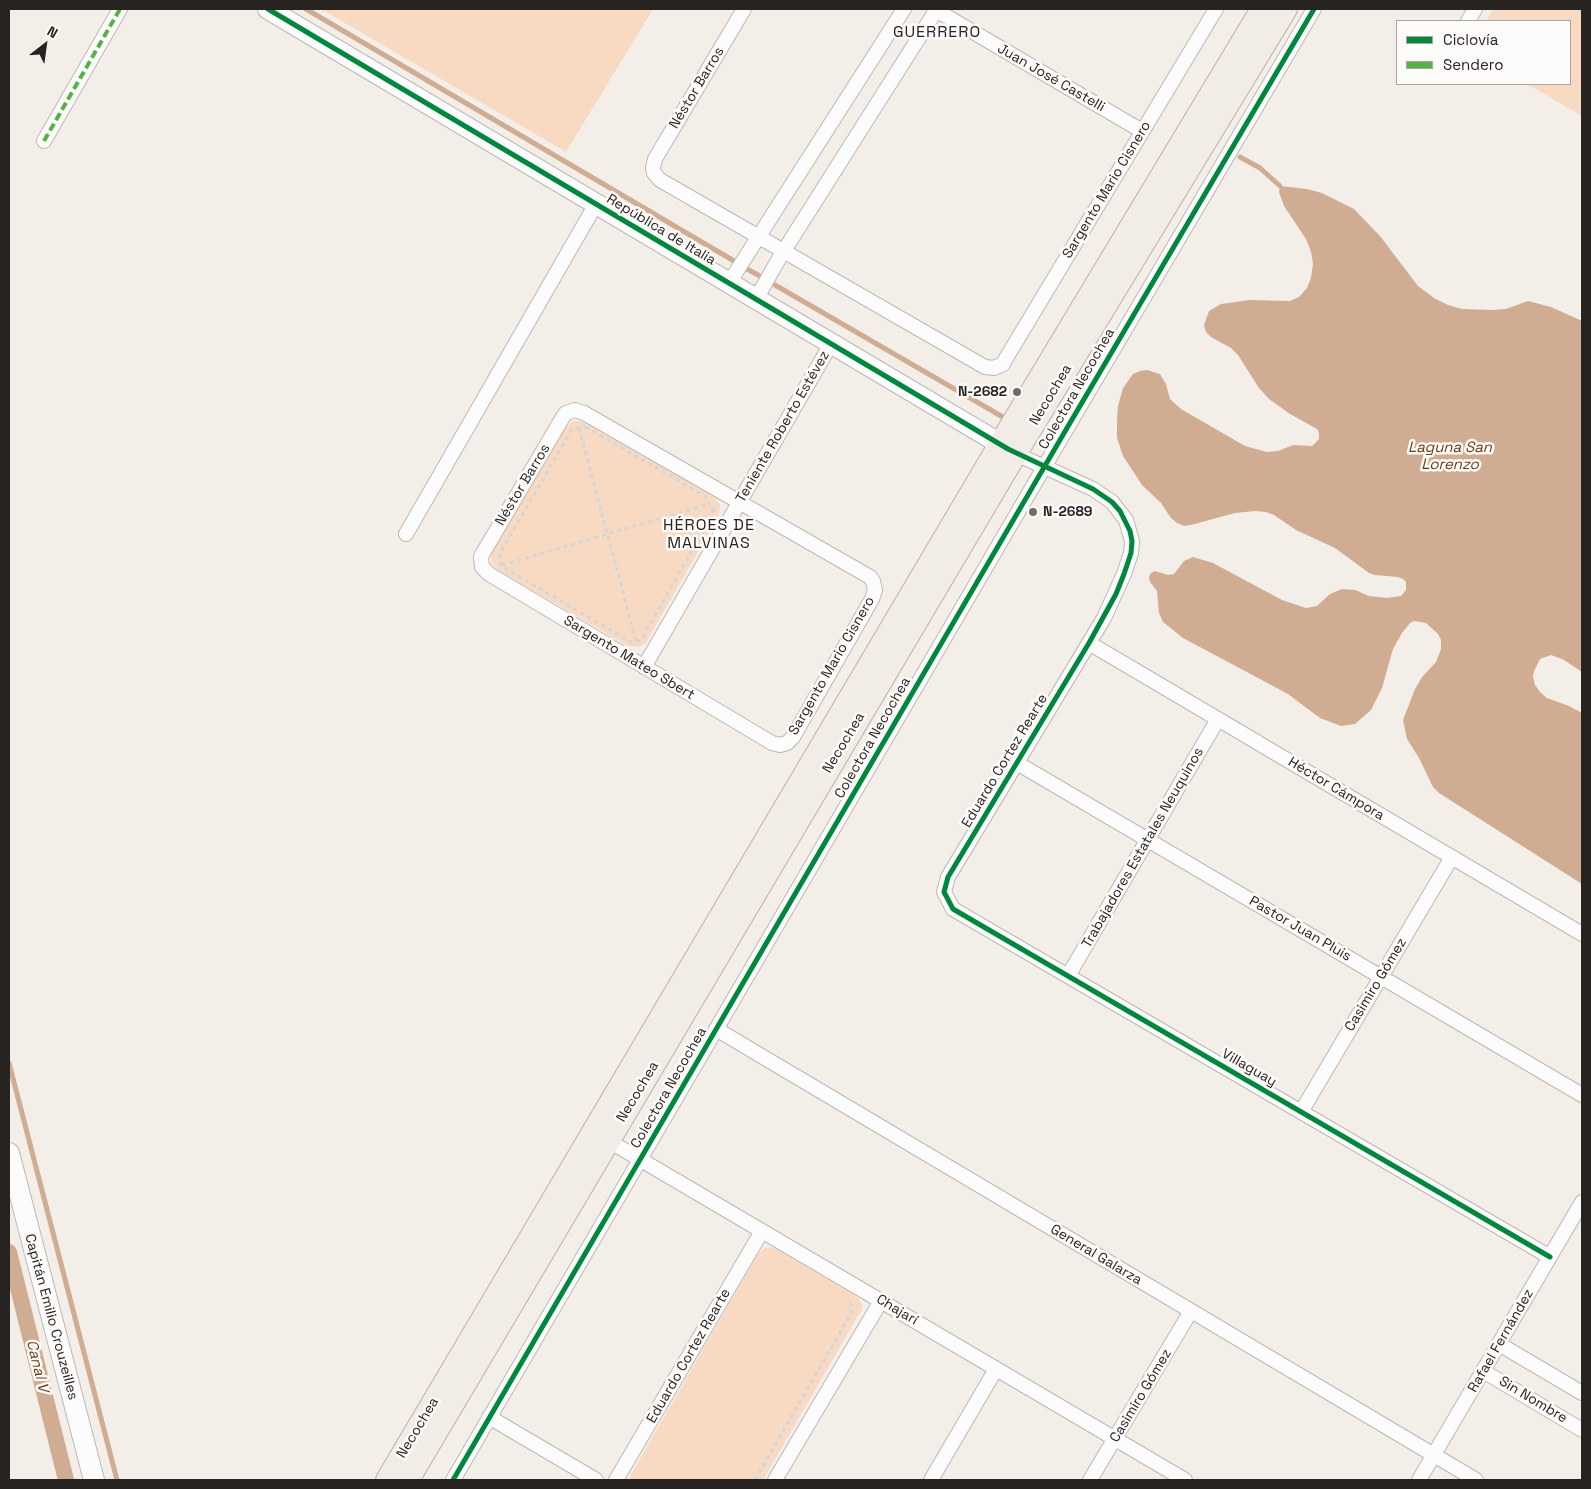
<!DOCTYPE html>
<meta charset="utf-8">
<style>
body{margin:0}
#map{position:relative;width:1591px;height:1489px;overflow:hidden;background:#f4eee9;font-family:"Space Grotesk",sans-serif}
canvas{display:block}
.frame{position:absolute;inset:0;border:10px solid #272320;pointer-events:none}
.legend{position:absolute;left:1396px;top:20px;width:175px;height:65px;box-sizing:border-box;background:#fefcfa;border:1px solid #a8a5a3;margin:0;padding:6px 9px;list-style:none;font-size:15px;color:#272320}
.legend li{display:flex;align-items:center;gap:10px;height:25px}
.legend b{width:25px;border:1px solid #a8a5a3}
.north{position:absolute;left:20px;top:20px;width:50px;height:50px;-webkit-text-stroke:4px #fefcfa;paint-order:stroke;rotate:30deg;font-size:14px;font-weight:700;line-height:20px;text-align:center;color:#272320}
.north::after{content:'';display:block;margin:auto;width:18px;height:22px;background:#272320;clip-path:polygon(50% 0,100% 100%,50% 72%,0 100%)}
</style>
<div id="map">
<canvas width="1591" height="1489"></canvas>
<div class="frame"></div>
<ul class="legend">
<li><b style="height:6px;background:#00873e"></b>Ciclovía</li>
<li><b style="height:6px;background:#56b245"></b>Sendero</li>
</ul>
<div class="north">N</div>
</div>
<script>
const context = document.querySelector('canvas').getContext('2d');
context.lineJoin = 'round';
function paint(path, color) { context.fillStyle = color; context.fill(path, 'evenodd'); }
const shape = rows => new Path2D(rows.map(r => 'M' + r).join(''));
function stroke(path, color, width, dash) { context.strokeStyle = color; context.lineWidth = width; context.lineCap = dash ? 'butt' : 'round'; context.setLineDash(dash || []); context.stroke(path); }
function drawText(font, color, halo, rows, align = 'center') {
  context.font = font + ' "Space Grotesk",sans-serif'; context.lineWidth = 5; context.setLineDash([]); context.textBaseline = 'middle'; context.strokeStyle = halo; context.fillStyle = color; for (const [text, x, y, turn = 0] of rows) {
    context.save(); context.translate(x, y); context.rotate((+turn || 0) * Math.PI / 180); context.textAlign = isNaN(turn) ? turn : align; if (halo) context.strokeText(text, 0, 0); context.fillText(text, 0, 0); context.restore();
  }
}
paint(shape([
 [321,9,653,9,566,152],
 [1493,9,1582,9,1582,116,1527,84,1570,84,1570,21,1486,21],
 [573,421,583,422,715,497,720,505,719,515,648,639,646,643,638,647,628,646,498,570,492,564,491,554,493,550,566,427],
 [769,1247,778,1250,857,1297,862,1305,862,1309,763,1480,629,1480,631,1474,758,1254,764,1248]
]), '#f8dac3');
paint(shape([
 [1280,186,1307,189,1322,193,1354,209,1380,236,1418,286,1434,298,1448,305,1462,309,1492,310,1506,309,1528,301,1551,307,1582,321,1582,672,1564,660,1551,655,1540,659,1534,671,1533,677,1535,685,1540,692,1547,698,1569,706,1582,713,1582,884,1439,793,1433,787,1419,758,1407,739,1403,720,1415,689,1422,677,1436,662,1441,649,1441,640,1438,634,1426,623,1414,621,1410,623,1402,633,1393,649,1382,688,1371,710,1355,724,1341,726,1320,718,1288,694,1183,638,1163,622,1159,613,1157,591,1150,582,1149,577,1151,573,1155,571,1168,575,1174,574,1184,561,1193,557,1213,563,1282,600,1306,608,1317,606,1330,594,1342,589,1355,590,1369,596,1387,598,1401,596,1406,590,1406,582,1403,579,1398,577,1375,575,1369,573,1335,548,1296,530,1274,515,1266,512,1255,511,1235,513,1191,525,1184,526,1177,523,1171,518,1161,503,1142,485,1123,456,1117,438,1117,419,1118,406,1123,388,1133,374,1140,371,1147,370,1160,374,1166,384,1170,399,1181,409,1245,446,1267,452,1278,451,1293,445,1312,446,1319,439,1319,433,1317,429,1290,414,1269,399,1259,388,1238,355,1231,348,1211,337,1206,332,1204,325,1209,311,1221,304,1250,300,1290,301,1299,297,1307,288,1311,278,1313,264,1311,252,1306,239,1284,206,1279,192]
]), '#d0ad92');
stroke(shape([
 [306,9,734,261],
 [1240,157,1260,168,1280,186],
 [747,269,760,276],
 [775,285,1008,420],
 [9,1063,117,1480]
]), '#d0ad92', 5);
stroke(shape([
 [9,1252,66,1480]
]), '#d0ad92', 16);
const street = shape([
 [744,9,655,159,653,168,654,173,660,180,985,367,994,368,1003,364,1005,360,1216,9],
 [934,9,1142,131],
 [1468,21,1475,9],
 [44,141,120,9],
 [729,283,904,9],
 [756,299,780,257,937,9],
 [575,410,584,413,870,577,873,581,875,590,872,599,793,737,787,743,780,745,772,743,489,574,482,567,481,557,483,553,563,417,566,413,575,410],
 [1016,454,1093,489,1112,502,1126,520,1132,541,1131,553,1124,574,1104,618,948,877,944,892,953,909,1550,1257],
 [406,534,596,204],
 [1089,643,1582,934],
 [644,667,831,344],
 [1017,763,1582,1095],
 [1068,976,1218,719],
 [716,1029,1476,1480],
 [1301,1112,1452,857],
 [609,1141,1185,1480],
 [1499,1344,1582,1393],
 [1483,1371,1582,1430],
 [489,1417,596,1480],
 [453,1480,1067,428,1314,9],
 [616,1480,762,1231],
 [775,1480,881,1301],
 [931,1480,996,1369],
 [1090,1480,1191,1311],
 [1419,1480,1582,1202]
]);
const secondary = shape([
 [268,9,1014,452],
 [9,1153,94,1480]
]);
const primary = shape([
 [387,1480,1000,444,1262,9],
 [408,1480,1024,440,1286,9]
]);
stroke(street, '#bcb8b4', 16);
stroke(secondary, '#bcb8b4', 22);
stroke(primary, '#bdb0a6', 24);
stroke(shape([
 [586,427,705,496,714,512,641,640,631,642,501,566,500,553,572,429,586,427],
 [579,428,636,641],
 [502,565,709,504],
 [755,1480,852,1312,850,1299]
]), '#d6d4d4', 3, [4, 4]);
stroke(street, '#fdfcfc', 14);
stroke(secondary, '#fdfcfc', 20);
stroke(primary, '#f2ece7', 22);
stroke(shape([
 [44,141,120,9]
]), '#56b245', 4, [8, 4]);
stroke(shape([
 [268,9,1008,449,1093,489,1112,502,1120,511,1130,531,1132,541,1131,553,1124,574,1116,594,1089,643,948,877,944,892,953,909,1550,1257],
 [453,1480,1067,428,1314,9]
]), '#00873e', 5);
for (const [x, y, r, color] of [
 [1017,392,5,"#6f6a66"],
 [1033,512,5,"#6f6a66"]
]) { const dot = new Path2D(); dot.arc(x, y, r, 0, 2 * Math.PI); context.fillStyle = color; context.fill(dot); stroke(dot, '#fefcfa', 2); }
drawText('14px', '#272320', '#fefcfa', [
 ["Juan José Castelli",1051,78,30],
 ["Néstor Barros",697,88,-59],
 ["Sargento Mario Cisnero",1107,190,-59],
 ["República de Italia",661,230,31],
 ["Colectora Necochea",1077,389,-60],
 ["Necochea",1051,395,-59],
 ["Teniente Roberto Estévez",783,427,-60],
 ["Néstor Barros",523,485,-59],
 ["Sargento Mateo Sbert",629,658,31],
 ["Sargento Mario Cisnero",832,666,-60],
 ["Colectora Necochea",873,738,-60],
 ["Necochea",844,743,-59],
 ["Eduardo Cortez Rearte",1005,761,-59],
 ["Héctor Cámpora",1336,789,31],
 ["Trabajadores Estatales Neuquinos",1143,848,-60],
 ["Pastor Juan Pluis",1300,929,30],
 ["Casimiro Gómez",1376,985,-59],
 ["Villaguay",1249,1068,30],
 ["Colectora Necochea",669,1088,-60],
 ["Necochea",638,1092,-59],
 ["General Galarza",1096,1255,31],
 ["Chajarí",897,1310,31],
 ["Capitán Emilio Crouzeilles",51,1317,75],
 ["Rafael Fernández",1501,1341,-60],
 ["Eduardo Cortez Rearte",689,1356,-60],
 ["Casimiro Gómez",1141,1396,-59],
 ["Sin Nombre",1533,1400,31],
 ["Necochea",418,1428,-59]
]);
drawText('bold 14px', '#272320', '#fefcfa', [
 ["N-2682",1007,392],
 ["N-2689",1043,512,"left"]
], 'right');
drawText('italic 15px', '#6a3b10', '#fefcfa', [
 ["Laguna San",1450,448],
 ["Lorenzo",1450,465],
 ["Canal V",37,1366,76]
]);
context.letterSpacing = '1px';
drawText('16px', '#272320', '#fefcfa', [
 ["GUERRERO",937,33],
 ["HÉROES DE",709,526],
 ["MALVINAS",709,544]
]);
context.letterSpacing = '0px';
</script>
